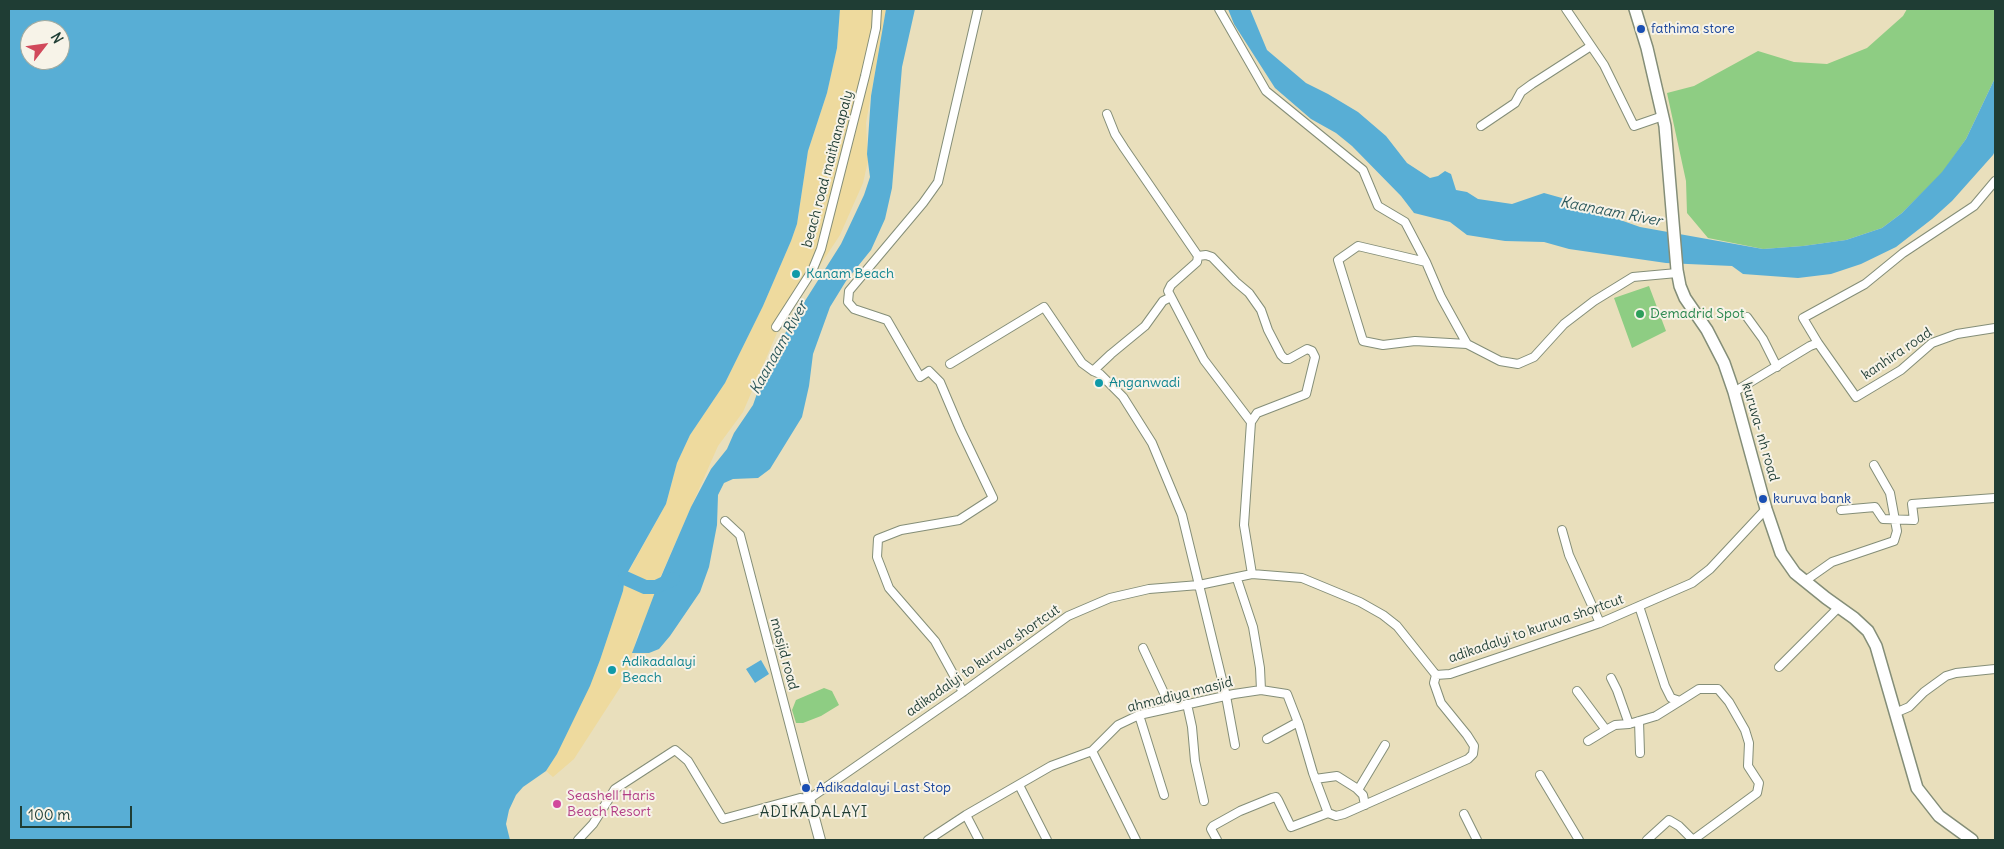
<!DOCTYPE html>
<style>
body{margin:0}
#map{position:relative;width:2004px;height:849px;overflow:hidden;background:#e9dfbc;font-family:Delius,sans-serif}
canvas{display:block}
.frame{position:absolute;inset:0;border:10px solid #1f3d34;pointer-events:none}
.north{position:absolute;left:20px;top:20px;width:50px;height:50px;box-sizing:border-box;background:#f7f3e8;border:1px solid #a1aaa0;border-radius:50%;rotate:60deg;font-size:14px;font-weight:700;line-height:20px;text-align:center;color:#1f3d34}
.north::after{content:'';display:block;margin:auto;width:18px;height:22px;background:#d1495b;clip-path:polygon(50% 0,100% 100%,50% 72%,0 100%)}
.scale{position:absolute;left:20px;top:806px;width:112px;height:22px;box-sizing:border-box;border:2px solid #1f3d34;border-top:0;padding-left:6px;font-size:15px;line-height:18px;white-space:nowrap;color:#1f3d34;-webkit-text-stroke:4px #f7f3e8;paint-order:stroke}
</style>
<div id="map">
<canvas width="2004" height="849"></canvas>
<div class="frame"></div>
<div class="north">N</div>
<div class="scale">100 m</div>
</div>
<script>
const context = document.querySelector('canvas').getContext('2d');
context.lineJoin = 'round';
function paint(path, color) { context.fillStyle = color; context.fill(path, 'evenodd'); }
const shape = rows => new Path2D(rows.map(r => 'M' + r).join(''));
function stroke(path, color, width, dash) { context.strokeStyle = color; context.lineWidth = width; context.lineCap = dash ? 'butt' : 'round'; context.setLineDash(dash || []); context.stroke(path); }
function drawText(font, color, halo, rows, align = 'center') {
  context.font = font + ' Delius,sans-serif'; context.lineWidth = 4; context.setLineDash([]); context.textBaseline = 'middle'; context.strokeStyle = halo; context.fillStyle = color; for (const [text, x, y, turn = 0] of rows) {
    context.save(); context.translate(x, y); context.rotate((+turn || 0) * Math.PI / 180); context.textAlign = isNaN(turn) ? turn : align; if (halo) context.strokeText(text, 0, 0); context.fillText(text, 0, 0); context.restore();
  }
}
paint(shape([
 [1907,9,1995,9,1995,78,1966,139,1943,172,1902,213,1882,228,1846,240,1803,246,1763,249,1708,238,1687,213,1686,181,1667,93,1694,86,1758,51,1794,62,1827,64,1867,48,1903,16],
 [1649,286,1666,331,1632,348,1614,298],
 [824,688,832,691,839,705,821,716,803,723,796,723,792,710,796,700]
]), '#8ecd83');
paint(shape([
 [840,9,886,9,866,123,868,161,863,183,840,235,780,326,743,412,718,446,656,587,654,617,639,630,625,680,574,759,553,777,546,771,557,754,623,591,625,578,666,504,677,463,690,435,725,383,763,306,791,241,797,224,808,151,827,93,837,48]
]), '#eeda9e');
paint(shape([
 [9,9,840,9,837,48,827,93,808,151,797,224,791,241,763,306,725,383,690,435,677,463,666,504,625,577,623,591,600,660,590,686,557,754,546,771,523,787,516,795,509,810,506,824,510,840,9,840],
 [30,30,60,30,60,60,30,60],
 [886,9,915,9,902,67,892,188,885,219,871,250,846,281,830,307,813,354,809,386,802,417,770,469,758,478,733,479,724,483,718,495,717,525,709,567,700,592,670,636,659,649,649,653,632,653,660,579,691,507,711,469,727,449,734,433,753,405,767,365,791,323,841,244,864,195,870,177,867,154,871,96],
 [1228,9,1250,9,1267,50,1306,83,1328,94,1358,112,1386,136,1407,163,1430,178,1438,176,1445,171,1451,174,1456,190,1467,192,1478,199,1512,204,1544,193,1587,205,1609,216,1640,227,1763,249,1803,246,1846,240,1882,228,1902,213,1942,172,1966,139,1995,78,1995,151,1993,155,1952,201,1932,219,1896,247,1861,264,1831,274,1798,278,1743,274,1732,266,1666,263,1569,249,1544,242,1505,241,1467,235,1450,222,1414,213,1401,196,1352,146,1336,133,1311,119,1275,88,1234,24],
 [761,660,769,674,755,683,746,669]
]), '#58aed5');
stroke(shape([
 [625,578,645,587,656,587,673,579]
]), '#58aed5', 14);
const minor = shape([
 [1219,9,1266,91,1363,170,1378,206,1405,222,1426,262,1358,246,1338,260,1363,341,1383,345,1415,341,1467,344,1500,361,1518,364,1534,357,1564,324,1594,301,1633,277,1677,273],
 [1566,9,1604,65,1634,126,1663,116],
 [1107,114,1115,134,1124,148,1198,256,1197,262,1171,285,1168,291,1204,360,1251,422,1244,525,1252,574],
 [1481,126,1515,103,1521,92,1532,84,1591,46],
 [1198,256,1206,255,1212,257,1236,282,1249,293,1261,310,1268,330,1281,355,1285,359,1289,359,1307,349,1312,351,1315,357,1306,394,1257,413,1251,422],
 [1426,262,1441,297,1467,344],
 [1747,317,1763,339,1777,367],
 [776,327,812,271,821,249,865,76,876,28,877,9],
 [1818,343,1803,318,1865,284,1903,253,1974,206,1995,181],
 [950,364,1044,307,1082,363,1093,371,1100,374,1123,397,1152,443,1182,515,1226,696,1235,745],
 [1093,371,1111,354,1145,326,1163,301,1171,297],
 [1734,392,1810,346,1818,343,1856,397,1901,370,1932,343,1957,334,1995,328],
 [1841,510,1875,507,1883,519,1914,520,1912,504,1995,498],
 [725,521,740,535,809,799],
 [1562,530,1569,555,1600,623],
 [1237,579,1253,627,1260,668,1261,690],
 [1805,581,1832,562,1894,541,1897,531,1890,493,1874,465],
 [1639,606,1665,686,1671,698,1680,701,1699,689,1718,689,1729,702,1745,730,1749,743,1748,766,1759,783,1757,793,1693,840],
 [1143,648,1171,708],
 [1779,667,1839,607],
 [1611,678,1617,690,1629,724,1656,716,1680,701],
 [1577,691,1606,730,1615,725,1629,724],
 [963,692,935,641,889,588,877,557,878,539,901,530,959,520,993,498,960,429,940,382,929,371,920,377,887,320,854,309,848,302,849,291,923,203,938,182,978,9],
 [1187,704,1192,727,1195,761,1204,801],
 [1895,713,1909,707,1924,692,1946,676,1956,673,1995,669],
 [1139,715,1164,795],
 [1639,721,1640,753],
 [1267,739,1298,722],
 [1588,741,1606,730],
 [1092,751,1136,840],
 [1540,775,1579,840],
 [1315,779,1337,776,1356,788,1363,795,1365,805],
 [1019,785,1047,840],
 [1358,790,1385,745],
 [809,799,963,692,1068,616,1110,598,1149,589,1199,585,1252,574,1302,578,1360,602,1383,615,1397,626,1436,675,1450,674,1600,623,1692,583,1710,569,1766,509],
 [1464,814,1477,840],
 [966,815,979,840],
 [578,840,593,824,615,789,675,750,688,761,723,819,800,798,809,799],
 [928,840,966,815,1051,766,1092,751,1118,725,1139,715,1234,694,1261,690,1287,694,1299,725,1313,773,1328,813],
 [1217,840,1211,829,1213,826,1240,811,1272,798,1276,797,1278,800,1291,827,1328,813,1336,816,1344,814,1468,759,1473,754,1474,746,1467,735,1441,703,1434,683,1436,675],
 [1647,840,1669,820,1679,826,1693,840]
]);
const tertiary = shape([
 [809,799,820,840]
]);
const secondary = shape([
 [1635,9,1647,48,1665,126,1677,270,1680,286,1685,298,1707,330,1724,363,1734,392,1766,509,1781,553,1795,573,1826,598,1854,618,1868,631,1876,646,1917,788,1939,816,1972,840]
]);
stroke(minor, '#848e78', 10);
stroke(tertiary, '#848e78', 12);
stroke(secondary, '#848e78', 14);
stroke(minor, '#fff', 8);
stroke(tertiary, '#fff', 10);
stroke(secondary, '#fff', 11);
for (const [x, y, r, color] of [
 [1641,29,5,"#1a4fb4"],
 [796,274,5,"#0f9aa8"],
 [1640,314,5,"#2e9e5b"],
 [1099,383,5,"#0f9aa8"],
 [1763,499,5,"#1a4fb4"],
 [612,670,5,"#0f9aa8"],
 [806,788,5,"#1a4fb4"],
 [557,804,5,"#d1479c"]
]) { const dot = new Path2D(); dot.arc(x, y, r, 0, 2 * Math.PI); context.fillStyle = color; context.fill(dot); stroke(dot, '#f7f3e8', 2); }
drawText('14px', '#164399', '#f7f3e8', [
 ["fathima store",1651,29],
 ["kuruva bank",1773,499],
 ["Adikadalayi Last Stop",816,788]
], 'left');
drawText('14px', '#1f3d34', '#f7f3e8', [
 ["beach road maithanapaly",828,169,-75],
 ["kanhira road",1897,354,-34],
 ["kuruva- nh road",1760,432,74],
 ["adikadalyi to kuruva shortcut",1536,629,-19],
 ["masjid road",784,654,75],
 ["adikadalyi to kuruva shortcut",983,661,-35],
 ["ahmadiya masjid",1180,695,-14]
]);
drawText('14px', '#0d838f', '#f7f3e8', [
 ["Kanam Beach",806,274],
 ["Anganwadi",1109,383],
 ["Adikadalayi",622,662],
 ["Beach",622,678]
], 'left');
drawText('14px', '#27864d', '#f7f3e8', [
 ["Demadrid Spot",1650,314]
], 'left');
drawText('14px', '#b23c85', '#f7f3e8', [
 ["Seashell Haris",567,796],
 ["Beach Resort",567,812]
], 'left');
drawText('italic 15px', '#2d595c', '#f7f3e8', [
 ["Kaanaam River",1611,212,11],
 ["Kaanaam River",779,348,-61]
]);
context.letterSpacing = '1px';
drawText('15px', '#1f3d34', '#f7f3e8', [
 ["ADIKADALAYI",814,813]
]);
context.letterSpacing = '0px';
</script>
